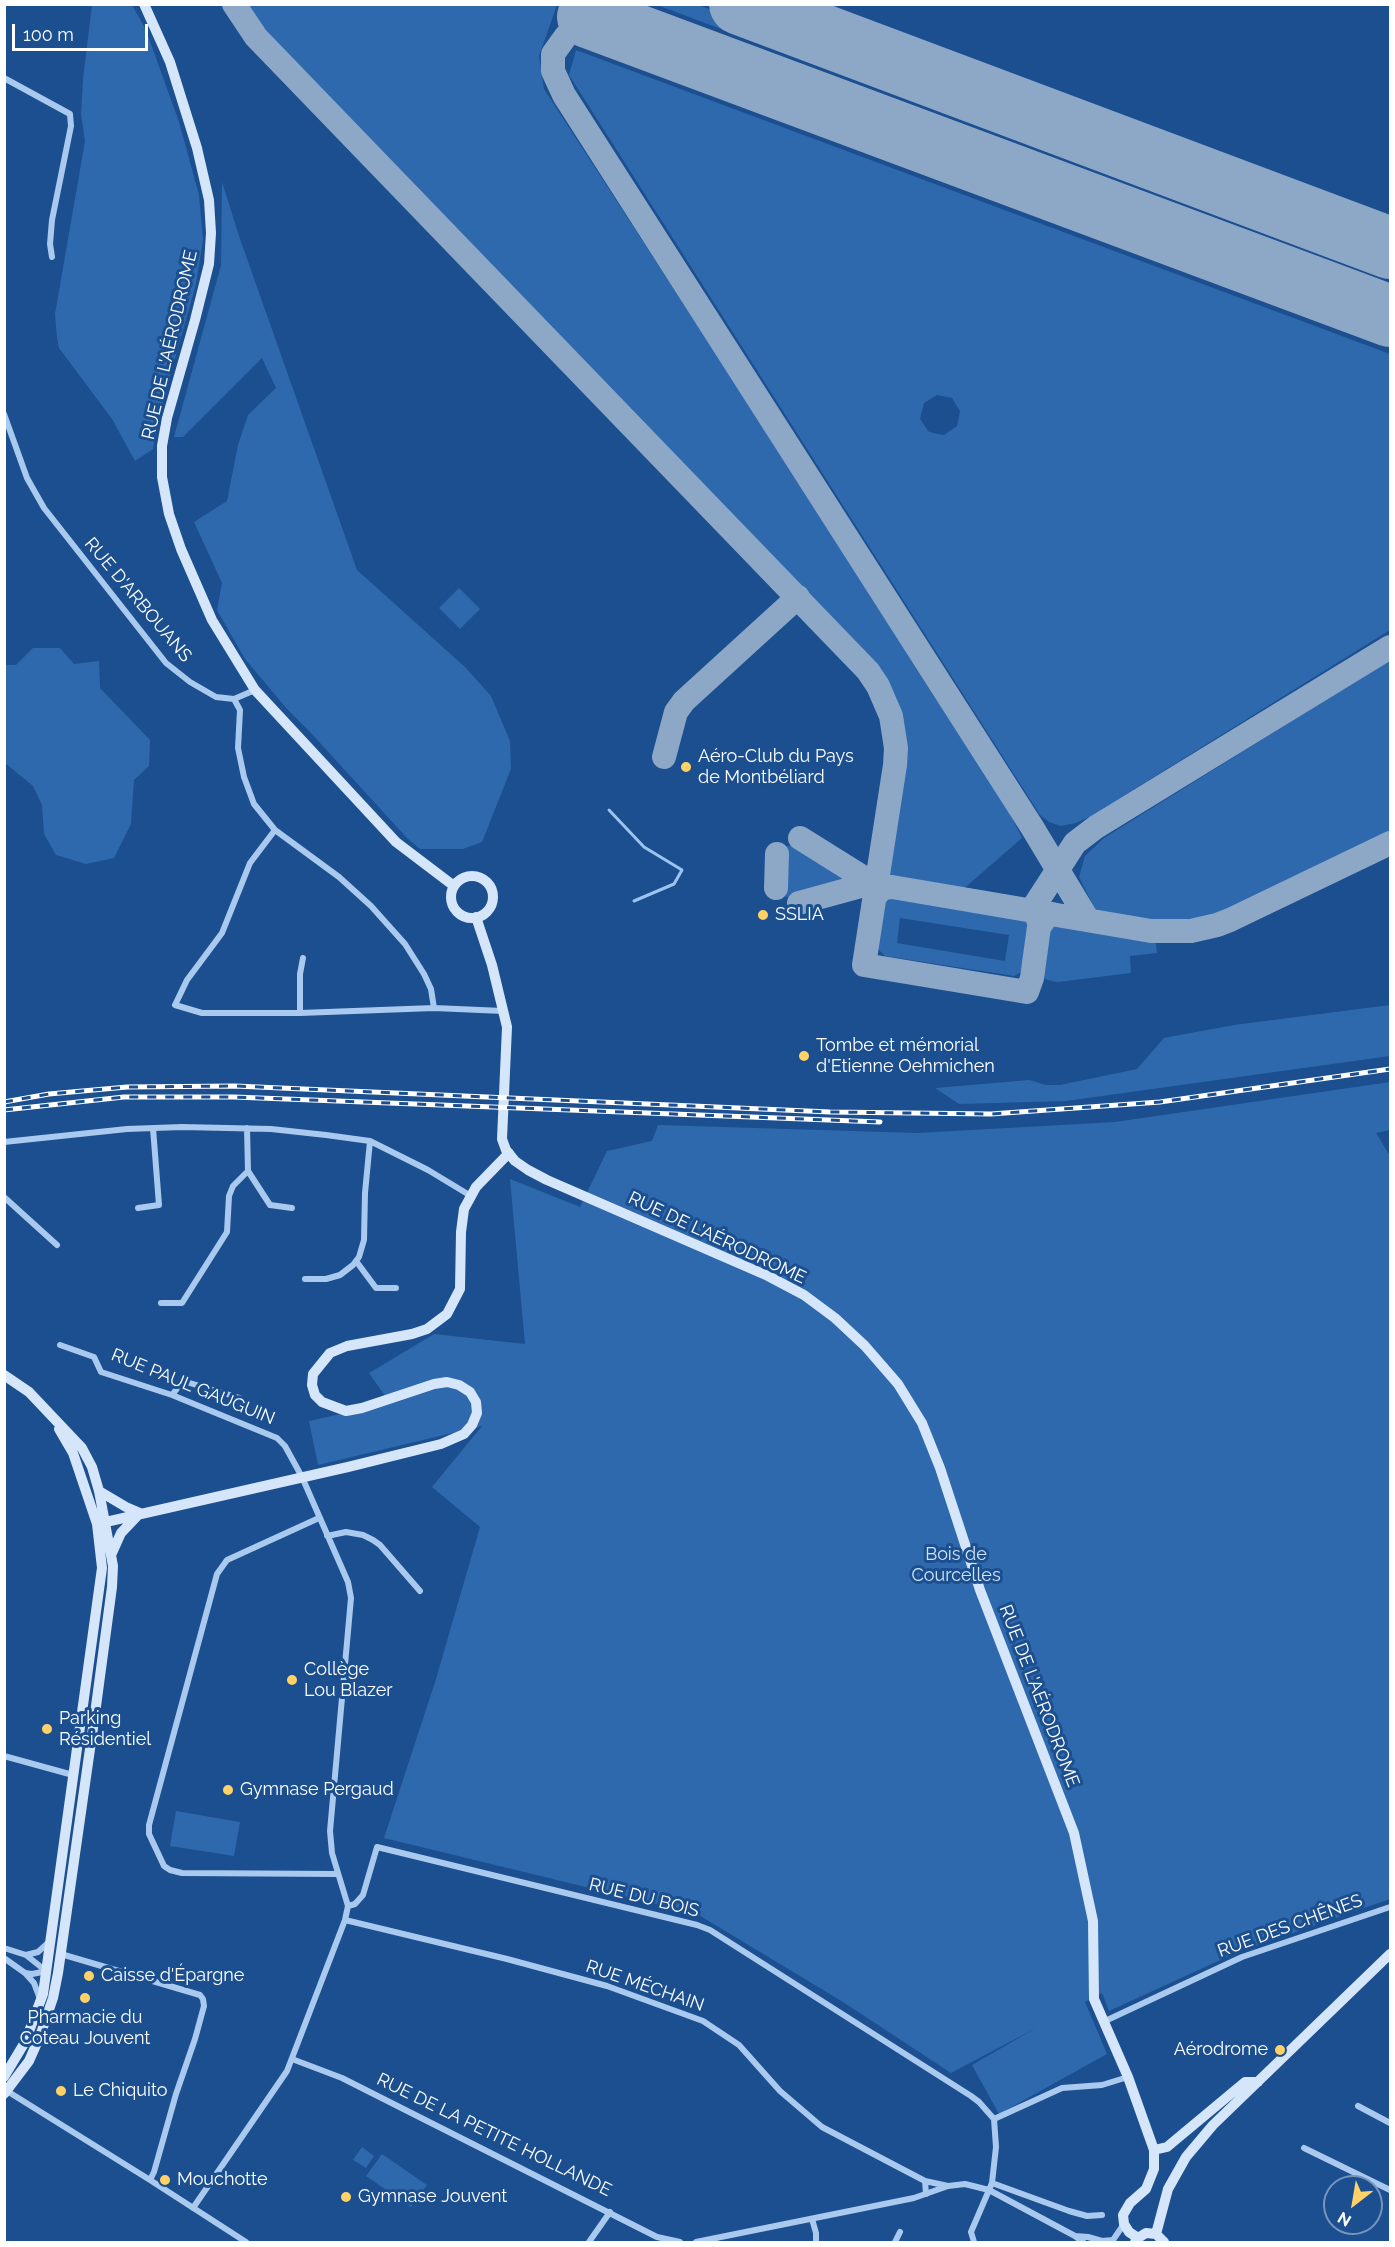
<!DOCTYPE html>
<meta charset="utf-8">
<style>
body{margin:0}
#map{position:relative;width:1395px;height:2247px;overflow:hidden;background:#1b4f8f;font-family:Raleway,sans-serif}
canvas{display:block}
.frame{position:absolute;inset:0;border:6px solid #fff;pointer-events:none}
.north{position:absolute;left:1323px;top:2175px;width:60px;height:60px;box-sizing:border-box;background:#1b4f8f;border:2px solid #7695bc;border-radius:50%;rotate:211deg;font-size:16px;font-weight:700;line-height:24px;text-align:center;color:#fff}
.north::after{content:'';display:block;margin:auto;width:21px;height:27px;background:#ffd166;clip-path:polygon(50% 0,100% 100%,50% 72%,0 100%)}
.scale{position:absolute;left:12px;top:24px;width:136px;height:27px;box-sizing:border-box;border:3px solid #fff;border-top:0;padding-left:8px;font-size:18px;line-height:21px;white-space:nowrap;color:#fff;-webkit-text-stroke:4px #1b4f8f;paint-order:stroke}
</style>
<div id="map">
<canvas width="1395" height="2247"></canvas>
<div class="frame"></div>
<div class="north">N</div>
<div class="scale">100 m</div>
</div>
<script>
const context = document.querySelector('canvas').getContext('2d');
context.lineJoin = 'round';
function paint(path, color) { context.fillStyle = color; context.fill(path, 'evenodd'); }
const shape = rows => new Path2D(rows.map(r => 'M' + r).join(''));
function stroke(path, color, width, dash) { context.strokeStyle = color; context.lineWidth = width; context.lineCap = dash ? 'butt' : 'round'; context.setLineDash(dash || []); context.stroke(path); }
function drawText(font, color, halo, rows, align = 'center') {
  context.font = font + ' Raleway,sans-serif'; context.lineWidth = 6; context.setLineDash([]); context.textBaseline = 'middle'; context.strokeStyle = halo; context.fillStyle = color; for (const [text, x, y, turn = 0] of rows) {
    context.save(); context.translate(x, y); context.rotate((+turn || 0) * Math.PI / 180); context.textAlign = isNaN(turn) ? turn : align; if (halo) context.strokeText(text, 0, 0); context.fillText(text, 0, 0); context.restore();
  }
}
paint(shape([
 [92,5,132,5,146,30,179,122,199,195,203,240,196,284,158,419,153,449,135,461,112,419,59,348,57,338,55,314,85,141,81,114,83,79],
 [242,5,557,5,539,56,544,89,998,789,1022,838,961,891,902,882,893,879,887,873,887,866,903,761,904,741,896,703,877,670,265,35,254,23],
 [657,5,698,5,1390,263,1390,279],
 [576,50,1390,354,1390,630,1091,816,1076,823,1061,826,1049,822,1040,815,569,75],
 [937,395,952,398,960,411,957,426,944,435,929,432,920,419,924,403],
 [222,182,240,239,357,570,465,667,491,696,510,741,511,769,482,842,463,849,420,849,407,838,310,732,287,709,245,659,217,610,222,583,194,522,227,501,238,445,248,415,276,388,262,358,183,437,174,437,221,265],
 [459,588,480,609,460,629,439,608],
 [33,648,60,648,74,664,99,661,100,688,150,740,149,766,134,780,131,824,114,858,86,864,56,855,44,834,42,805,33,786,5,763,5,665,16,665],
 [1390,660,1390,833,1211,918,1188,923,1158,924,1097,913,1079,877,1085,856,1104,838],
 [796,844,856,883,799,899,782,896,779,889,780,855,785,847],
 [892,894,1027,917,1033,927,1025,970,1014,976,885,956,875,946,875,940,881,902],
 [900,918,1009,935,1005,961,897,943],
 [1054,921,1148,935,1156,944,1157,953,1130,956,1131,973,1058,982,1047,980,1042,976,1040,967,1046,930],
 [1390,1005,1390,1056,1066,1101,959,1104,935,1088,1029,1080,1046,1085,1060,1085,1137,1069,1164,1038,1234,1025],
 [1390,1082,1390,1130,1376,1133,1390,1156,1390,1899,1238,1952,1109,2011,1102,1993,1085,2002,1107,2054,999,2114,972,2065,1036,2028,951,2073,843,2002,697,1914,384,1838,436,1679,480,1527,432,1487,482,1426,318,1465,309,1421,390,1403,369,1373,434,1334,525,1344,510,1179,580,1207,607,1151,652,1141,658,1125,917,1133,1115,1122],
 [176,1811,240,1822,234,1856,170,1846],
 [362,2147,374,2156,366,2168,353,2160],
 [382,2154,427,2185,411,2207,366,2176]
]), '#2e69ad');
stroke(shape([
 [609,810,644,847,682,870,674,884,634,901]
]), '#9cc4f0', 3);
stroke(shape([
 [234,4,256,37,868,671,878,686,891,716,896,748,895,765,864,965,1027,992,1032,978,1039,927,1046,917,1052,914],
 [588,17,566,36,553,54,553,71,564,95,1032,827,1088,920],
 [664,757,676,712,684,701,798,597],
 [800,838,872,883,877,884],
 [776,888,777,854],
 [876,895,883,888,892,887,1151,931,1191,931,1217,925,1230,920,1390,843],
 [799,903,872,883],
 [1039,922,1036,915,1031,911,1075,843,1096,827,1390,647]
]), '#8da7c7', 24);
stroke(shape([
 [740,4,1390,248],
 [588,17,1390,316]
]), '#8da7c7', 62);
stroke(shape([
 [4,78,70,114,71,126,52,220,50,244,52,257],
 [4,414,27,478,44,508,166,663,190,682,216,697,234,699,255,690],
 [234,699,240,710,238,748,244,777,254,804,275,830,339,877,371,906,405,944,424,974,431,989,434,1008],
 [275,830,250,863,222,933,187,980,175,1005,202,1013,300,1013,434,1008,503,1011],
 [300,1013,300,974,303,958],
 [4,1142,127,1129,182,1127,271,1129,326,1135,370,1141,428,1170,471,1196],
 [248,1171,270,1205,292,1208],
 [4,1197,57,1245],
 [138,1208,159,1205,153,1128],
 [356,1261,376,1288,396,1288],
 [305,1279,326,1279,340,1275,353,1265,359,1257,364,1240,365,1193,370,1141],
 [161,1303,182,1303,227,1232,229,1196,233,1186,248,1171,247,1128],
 [60,1345,94,1357,101,1372,172,1395,277,1438,285,1446,302,1477,348,1582,351,1598,330,1831,332,1853,348,1906,345,1920,287,2071,193,2208],
 [172,1395,183,1381,240,1398],
 [319,1518,227,1560,217,1574,149,1825,149,1834,164,1866,170,1870,182,1873,337,1874],
 [327,1536,346,1532,363,1535,373,1540,380,1545,420,1591],
 [4,1756,73,1775],
 [348,1906,355,1904,363,1895,377,1847,697,1925,710,1930,971,2096,979,2102,994,2119,996,2147,992,2183,971,2232,974,2242],
 [345,1920,507,1959,607,1986,703,2021,739,2045,780,2091,822,2127,925,2181],
 [4,1948,26,1955,46,1971],
 [61,1954,200,1995,203,1999,204,2006,195,2039,176,2094,154,2172,150,2180],
 [26,1955,38,1952,49,1942],
 [4,1958,25,1973,34,1983,40,1999],
 [25,1973,32,1974,47,1971],
 [1103,2022,1242,1957,1390,1907],
 [292,2059,342,2078,657,2237,680,2242],
 [7,2091,150,2180,246,2242],
 [1358,2106,1390,2123],
 [994,2119,1062,2088,1102,2085,1128,2077],
 [1304,2148,1390,2190],
 [992,2183,1069,2211,1087,2216,1102,2215],
 [926,2194,925,2181,948,2186,965,2184,989,2190,1075,2236,1083,2242],
 [812,2219,816,2233,816,2242],
 [1075,2236,1088,2237,1102,2241,1113,2240,1124,2224],
 [589,2242,610,2212],
 [696,2242,914,2198,948,2186],
 [895,2242,900,2232]
]), '#a9c9ee', 6);
stroke(shape([
 [144,4,170,62,197,148,209,200,211,233,209,264,195,320,167,418,162,446,162,477,169,514,181,549,212,620,255,690,396,842,454,886],
 '451 897a21 21 0 1 1 42 0a21 21 0 1 1-42 0Z',
 [476,917,492,965,507,1027,502,1139,506,1150,515,1161,528,1170,547,1180,768,1276,804,1295,835,1318,865,1346,898,1384,922,1423,940,1468,980,1590,1074,1833,1093,1921,1094,1999,1128,2077,1154,2150,1154,2169,1146,2189,1130,2203,1123,2215,1124,2224,1129,2232,1138,2238],
 [4,1375,29,1392,82,1448,92,1467,99,1491,113,1566,112,1587,94,1721,58,1973,53,1998,40,2036,29,2061,4,2094],
 [99,1491,126,1507,140,1513,121,1533,112,1553],
 [97,1524,348,1467,441,1444,464,1434,472,1425,477,1413,476,1402,470,1392,459,1385,447,1382,434,1384,362,1408,346,1411,322,1402,315,1395,312,1385,313,1374,330,1353,347,1346,412,1334,427,1329,447,1314,460,1289,461,1232,464,1209,476,1187,509,1153],
 [4,2077,25,2042,43,1994,102,1568,97,1524,73,1453,59,1429],
 [1154,2150,1167,2147,1245,2082,1258,2082],
 [1156,2234,1168,2189,1186,2157,1213,2125,1390,1954],
 [1135,2242,1138,2238,1146,2233,1156,2234,1164,2242]
]), '#d6e6fa', 10);
const rail = shape([
 [4,1102,49,1094,127,1087,235,1086,830,1112,991,1114,1160,1102,1390,1069],
 [4,1110,124,1097,234,1097,880,1122]
]);
stroke(rail, '#fff', 5);
stroke(rail, '#1b4f8f', 3, [9]);
for (const [x, y, r, color] of [
 [686,767,6,"#ffd166"],
 [763,915,6,"#ffd166"],
 [804,1056,6,"#ffd166"],
 [292,1680,6,"#ffd166"],
 [47,1729,6,"#ffd166"],
 [228,1790,6,"#ffd166"],
 [89,1976,6,"#ffd166"],
 [85,1998,6,"#ffd166"],
 [1280,2050,6,"#ffd166"],
 [61,2091,6,"#ffd166"],
 [165,2180,6,"#ffd166"],
 [346,2197,6,"#ffd166"]
]) { const dot = new Path2D(); dot.arc(x, y, r, 0, 2 * Math.PI); context.fillStyle = color; context.fill(dot); stroke(dot, '#1b4f8f', 2); }
drawText('18px', '#fff', '#1b4f8f', [
 ["RUE DE L'AÉRODROME",170,345,-77],
 ["RUE D'ARBOUANS",138,600,50],
 ["RUE DE L'AÉRODROME",717,1238,25],
 ["RUE PAUL GAUGUIN",193,1387,22],
 ["RUE DE L'AÉRODROME",1039,1696,69],
 ["RUE DU BOIS",644,1898,14],
 ["RUE DES CHÊNES",1290,1926,-20],
 ["RUE MÉCHAIN",645,1986,19],
 ["RUE DE LA PETITE HOLLANDE",494,2135,26]
]);
drawText('18px', '#fff', '#1b4f8f', [
 ["Aéro-Club du Pays",698,757],
 ["de Montbéliard",698,778],
 ["SSLIA",775,915],
 ["Tombe et mémorial",816,1046],
 ["d'Etienne Oehmichen",816,1067],
 ["Collège",304,1670],
 ["Lou Blazer",304,1691],
 ["Parking",59,1719],
 ["Résidentiel",59,1740],
 ["Gymnase Pergaud",240,1790],
 ["Caisse d'Épargne",101,1976],
 ["Pharmacie du",85,2018,"center"],
 ["Coteau Jouvent",85,2039,"center"],
 ["Aérodrome",1268,2050,"right"],
 ["Le Chiquito",73,2091],
 ["Mouchotte",177,2180],
 ["Gymnase Jouvent",358,2197]
], 'left');
drawText('18px', '#cfe3fa', '#1b4f8f', [
 ["Bois de",956,1555],
 ["Courcelles",956,1576]
]);
</script>
